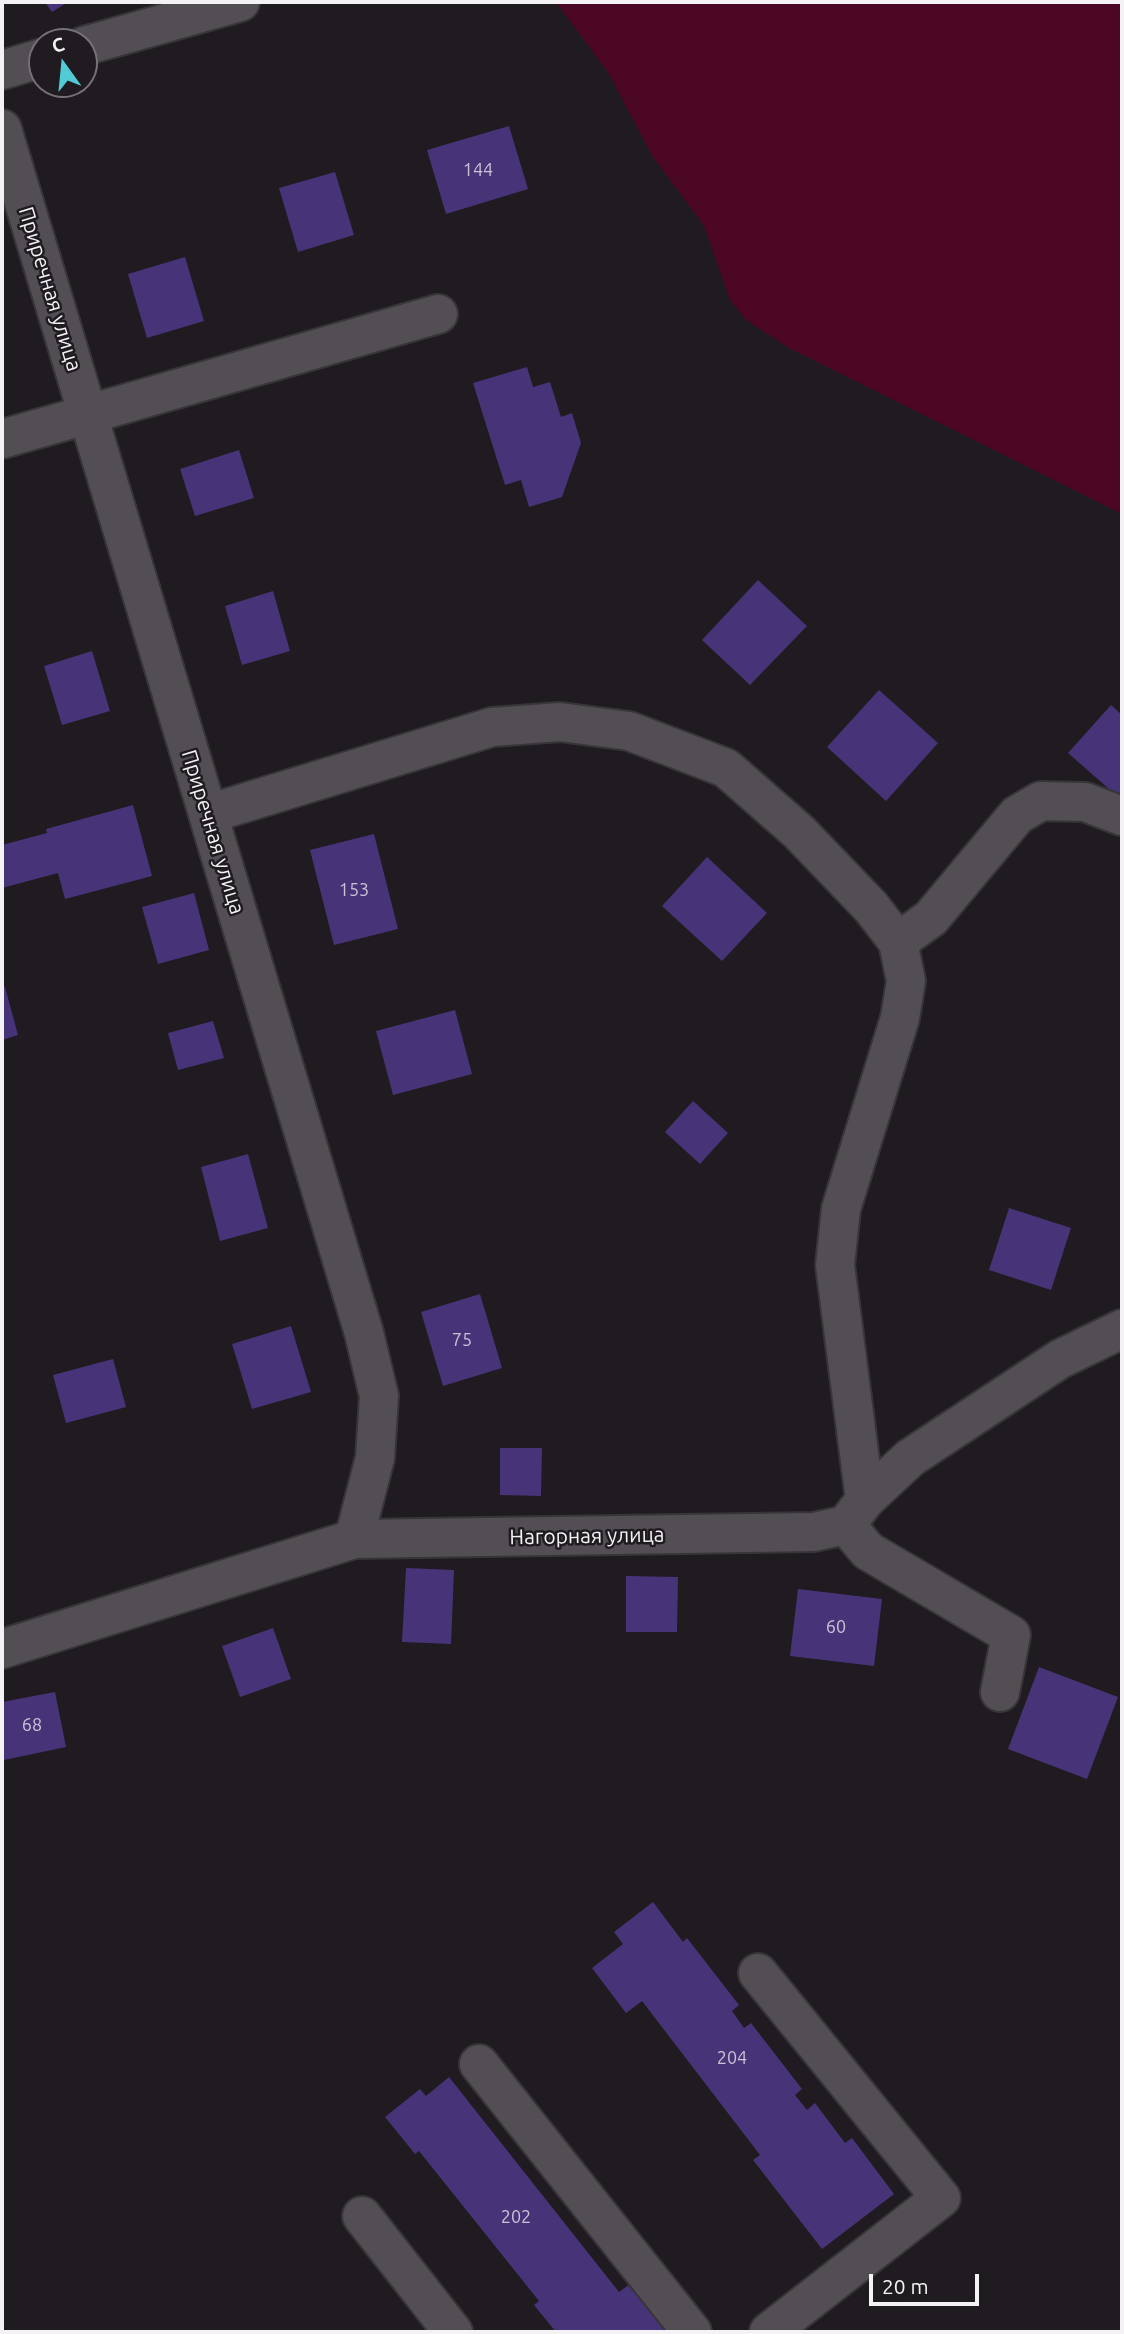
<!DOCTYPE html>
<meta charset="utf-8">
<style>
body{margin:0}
#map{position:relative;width:1124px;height:2334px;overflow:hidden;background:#1f1b20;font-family:Ubuntu,sans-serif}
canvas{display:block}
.frame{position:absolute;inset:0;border:4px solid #f5f2f6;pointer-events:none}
.north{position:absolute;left:28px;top:28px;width:70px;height:70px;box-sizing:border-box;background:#1f1b20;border:2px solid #757176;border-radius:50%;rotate:345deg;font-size:19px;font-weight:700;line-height:28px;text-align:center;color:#f5f2f6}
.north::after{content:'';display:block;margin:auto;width:24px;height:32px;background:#51ccd4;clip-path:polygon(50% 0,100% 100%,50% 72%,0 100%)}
.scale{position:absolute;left:869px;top:2274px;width:110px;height:32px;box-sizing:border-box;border:4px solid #f5f2f6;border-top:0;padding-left:9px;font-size:21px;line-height:24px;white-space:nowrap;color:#f5f2f6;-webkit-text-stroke:5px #1f1b20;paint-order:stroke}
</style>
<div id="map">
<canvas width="1124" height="2334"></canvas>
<div class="frame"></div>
<div class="north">С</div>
<div class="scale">20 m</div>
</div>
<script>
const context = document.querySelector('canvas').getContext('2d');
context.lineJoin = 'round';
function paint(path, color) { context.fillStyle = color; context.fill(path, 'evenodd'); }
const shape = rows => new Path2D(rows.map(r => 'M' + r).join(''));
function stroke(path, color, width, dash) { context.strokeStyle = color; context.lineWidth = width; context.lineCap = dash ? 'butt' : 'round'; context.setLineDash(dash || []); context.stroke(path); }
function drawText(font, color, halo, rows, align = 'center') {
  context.font = font + ' Ubuntu,sans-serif'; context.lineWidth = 5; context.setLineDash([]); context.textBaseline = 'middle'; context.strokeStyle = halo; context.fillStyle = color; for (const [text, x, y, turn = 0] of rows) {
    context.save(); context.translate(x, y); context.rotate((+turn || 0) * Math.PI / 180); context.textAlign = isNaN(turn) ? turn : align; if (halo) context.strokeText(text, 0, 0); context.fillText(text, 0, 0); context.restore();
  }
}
paint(shape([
 [556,2,1122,2,1122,514,789,348,746,320,730,300,704,226,651,154,609,74]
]), '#4c0724');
paint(shape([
 [45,2,68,2,52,12],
 [509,126,528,189,446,214,427,150],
 [335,172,354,235,298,252,279,188],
 [185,257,204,321,147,338,128,274],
 [527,367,533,387,550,382,561,417,572,413,581,443,562,497,529,507,521,480,505,485,473,383],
 [239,450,254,498,195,516,180,469],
 [758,580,807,626,750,685,702,640],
 [273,591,290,651,242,665,225,606],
 [92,651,110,711,62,725,44,666],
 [879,690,938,743,886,801,827,747],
 [1111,705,1122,715,1122,790,1117,796,1068,753],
 [133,805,152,876,65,899,58,873,2,888,2,845,47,833,46,829],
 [374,834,398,929,334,945,310,850],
 [707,857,767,913,722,961,662,906],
 [194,893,209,950,158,964,142,907],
 [5,987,18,1035,2,1040,2,988],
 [455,1010,472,1074,393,1095,376,1031],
 [213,1021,224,1058,178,1070,168,1033],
 [693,1101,728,1133,700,1164,665,1132],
 [248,1154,268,1228,220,1241,201,1167],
 [1009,1208,1071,1228,1051,1290,989,1270],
 [480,1294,502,1368,443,1386,421,1312],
 [291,1326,311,1392,252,1409,232,1344],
 [113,1359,126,1407,66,1423,53,1375],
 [500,1448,542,1448,541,1496,500,1495],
 [406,1568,454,1570,451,1644,402,1642],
 [626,1576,678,1577,677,1632,626,1632],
 [798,1589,882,1599,874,1666,790,1656],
 [273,1628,291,1679,240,1697,222,1646],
 [1039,1667,1118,1697,1087,1779,1008,1749],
 [55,1692,66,1747,4,1760,2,1702],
 [653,1902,683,1942,687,1938,739,2005,732,2011,744,2028,751,2023,802,2089,795,2095,807,2110,815,2103,845,2143,852,2138,894,2194,822,2249,753,2160,760,2155,642,2001,626,2013,592,1968,623,1944,614,1932],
 [449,2077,619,2292,634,2281,675,2332,556,2332,534,2305,539,2301,419,2151,415,2154,385,2117,420,2089,426,2096]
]), '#473478');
const minor = shape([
 [84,46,240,2],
 [2,70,42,58],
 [2,129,364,1333,379,1396,375,1458,354,1539],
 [2,439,438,314],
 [208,814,492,727,560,722,629,731,726,768,799,832,871,907,898,942,906,981,900,1018,841,1209,835,1265,865,1500],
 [898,942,931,918,1017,815,1041,801,1085,802,1122,816],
 [846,1525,868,1551,1011,1635,1000,1692],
 [2,1649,354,1539,814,1532,846,1525,865,1500,910,1458,1060,1359,1122,1329],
 [758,1973,941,2198,769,2332],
 [479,2064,692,2332],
 [362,2216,453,2332]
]);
stroke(minor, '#383539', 42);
stroke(minor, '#524e54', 38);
drawText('18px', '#cac2d6', null, [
 ["144",478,170],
 ["153",354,890],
 ["75",462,1340],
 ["60",836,1627],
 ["68",32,1725],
 ["204",732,2058],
 ["202",516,2217]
]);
drawText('21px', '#f5f2f6', '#1f1b20', [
 ["Приречная улица",50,289,73],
 ["Приречная улица",213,832,73],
 ["Нагорная улица",587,1536,-1]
]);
</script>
